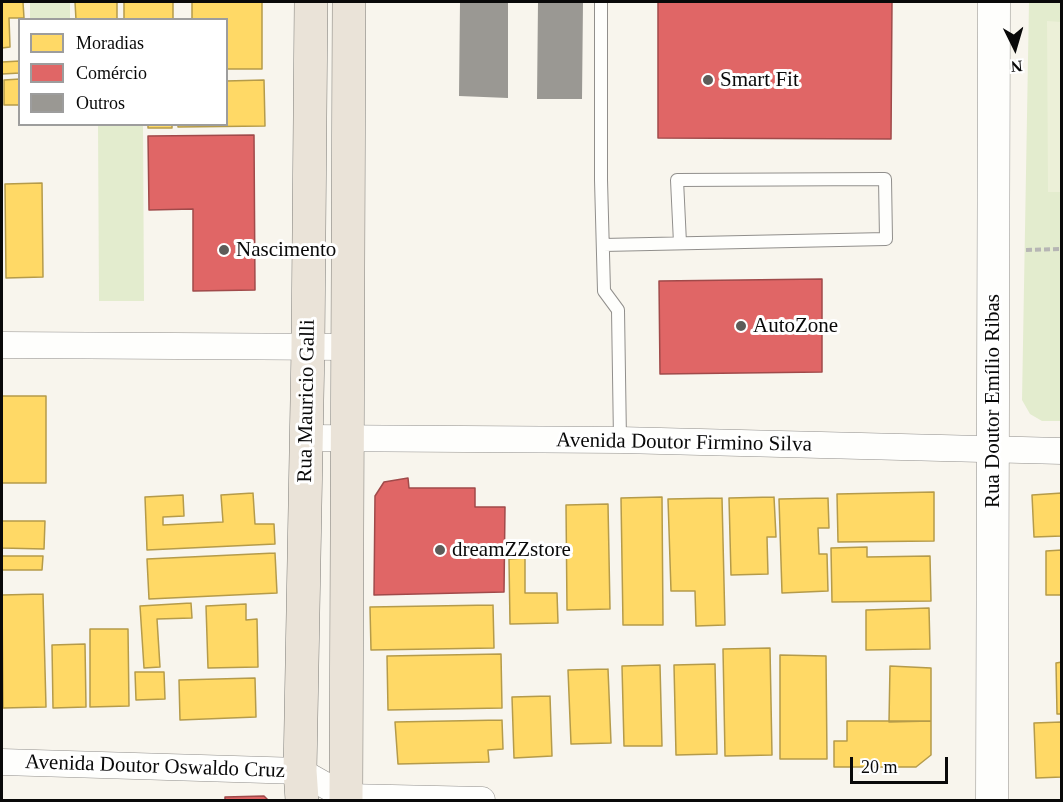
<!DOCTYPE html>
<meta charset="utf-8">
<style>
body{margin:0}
#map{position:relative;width:1063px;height:802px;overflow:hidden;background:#f8f5ed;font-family:Georgia,serif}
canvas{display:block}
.frame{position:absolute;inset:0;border:3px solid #090909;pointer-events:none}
.legend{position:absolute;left:18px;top:18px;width:210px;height:108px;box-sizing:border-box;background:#fff;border:2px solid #9d9d9d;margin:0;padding:8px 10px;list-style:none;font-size:18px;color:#090909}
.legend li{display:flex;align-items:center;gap:12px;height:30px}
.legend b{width:30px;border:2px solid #9d9d9d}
.north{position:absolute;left:985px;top:18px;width:60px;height:60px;-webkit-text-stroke:4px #fff;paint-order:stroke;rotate:175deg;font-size:16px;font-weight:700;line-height:24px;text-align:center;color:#090909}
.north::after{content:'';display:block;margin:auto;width:21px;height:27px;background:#090909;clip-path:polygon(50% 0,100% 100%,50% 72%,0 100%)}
.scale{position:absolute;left:850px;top:757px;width:98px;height:27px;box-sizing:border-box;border:3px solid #090909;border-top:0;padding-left:8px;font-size:18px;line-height:21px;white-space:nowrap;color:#090909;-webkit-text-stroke:4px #fff;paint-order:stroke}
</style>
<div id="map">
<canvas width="1063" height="802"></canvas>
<div class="frame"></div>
<ul class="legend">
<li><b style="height:16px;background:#ffd966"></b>Moradias</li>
<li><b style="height:16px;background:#e06666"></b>Comércio</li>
<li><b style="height:16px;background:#9a9893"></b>Outros</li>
</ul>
<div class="north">N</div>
<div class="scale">20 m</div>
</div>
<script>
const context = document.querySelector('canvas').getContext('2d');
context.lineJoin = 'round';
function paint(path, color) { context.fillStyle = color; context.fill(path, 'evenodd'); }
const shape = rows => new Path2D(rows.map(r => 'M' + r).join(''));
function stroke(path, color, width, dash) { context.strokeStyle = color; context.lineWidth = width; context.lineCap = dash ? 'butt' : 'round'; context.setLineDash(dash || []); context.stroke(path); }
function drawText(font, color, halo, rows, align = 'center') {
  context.font = font + ' Georgia,serif'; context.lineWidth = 6; context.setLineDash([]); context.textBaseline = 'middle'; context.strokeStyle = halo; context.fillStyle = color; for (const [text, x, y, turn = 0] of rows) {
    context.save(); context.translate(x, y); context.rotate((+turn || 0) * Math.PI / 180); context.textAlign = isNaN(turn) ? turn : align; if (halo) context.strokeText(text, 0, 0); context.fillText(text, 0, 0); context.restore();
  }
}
paint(shape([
 [30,2,70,2,70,19,30,19],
 [1029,2,1061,2,1061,421,1042,421,1030,414,1022,400],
 [98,125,143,125,144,301,99,301]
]), '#e3ecce');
paint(shape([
 [1047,21,1061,22,1061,192,1048,192]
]), '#ecf0d8');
const homes = shape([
 [2,2,23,2,24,18,9,18,10,47,2,48,2,2],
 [75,2,117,2,117,20,76,20,75,2],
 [124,2,173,2,173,20,124,20,124,2],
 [192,2,262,2,262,69,226,69,226,20,192,20,192,2],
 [20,61,20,73,2,74,2,62,20,61],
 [20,79,20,105,4,105,4,80,20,79],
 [264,80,265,126,178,127,178,124,226,124,226,81,264,80],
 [148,124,172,124,172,128,148,128,148,124],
 [42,183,43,277,6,278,5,184,42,183],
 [2,396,46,396,46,483,2,483,2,396],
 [934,492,934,541,838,542,837,494,934,492],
 [253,493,255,524,274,524,275,544,147,550,145,497,183,495,184,516,163,517,163,525,223,522,221,495,253,493],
 [1062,493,1062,536,1034,537,1032,495,1062,493],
 [662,497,663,625,623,625,621,498,662,497],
 [774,497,776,537,767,537,768,574,731,575,729,498,774,497],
 [722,498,725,625,696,626,695,591,671,591,668,499,722,498],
 [828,498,829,528,818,528,819,554,827,554,828,591,782,593,779,499,828,498],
 [608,504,610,609,567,610,566,505,608,504],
 [2,521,45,521,44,549,2,548,2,521],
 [867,547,867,557,930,556,931,601,832,602,831,548,867,547],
 [1062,550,1062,595,1046,595,1046,551,1062,550],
 [275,553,277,593,149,599,147,559,275,553],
 [2,556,43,556,42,570,2,570,2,556],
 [525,558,525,593,557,593,558,623,510,624,509,559,525,558],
 [43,594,46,707,3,708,2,595,43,594],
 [191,603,192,618,157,619,160,667,144,668,140,606,191,603],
 [246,604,246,620,257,619,258,667,208,668,206,606,246,604],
 [493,605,494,648,371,650,370,607,493,605],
 [929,608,930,649,866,650,866,610,929,608],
 [90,629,128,629,129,706,90,707,90,629],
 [85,644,86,707,53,708,52,645,85,644],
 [770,648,772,755,725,756,723,649,770,648],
 [501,654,502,708,388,710,387,656,501,654],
 [780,655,826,656,827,759,780,759,780,655],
 [1062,662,1062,714,1057,714,1056,663,1062,662],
 [715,664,717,754,676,755,674,665,715,664],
 [660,665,662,746,624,746,622,666,660,665],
 [890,666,931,668,931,721,889,722,890,666],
 [608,669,611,743,571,744,568,670,608,669],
 [135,672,164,672,165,699,136,700,135,672],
 [255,678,256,717,180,720,179,680,255,678],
 [550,696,552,756,514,758,512,697,550,696],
 [502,720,503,749,488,750,489,762,398,764,395,722,502,720],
 [847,721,931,721,931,755,916,767,834,767,834,741,847,741,847,721],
 [1062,722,1062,777,1036,778,1034,723,1062,722]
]);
paint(homes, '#ffd966');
stroke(homes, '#b59b4a', 1.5);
const shops = shape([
 [658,2,892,2,891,139,658,138,658,2],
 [254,135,255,290,193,291,193,209,149,210,148,136,254,135],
 [822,279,822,372,660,374,659,281,822,279],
 [408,478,409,488,475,488,475,507,505,507,504,592,374,595,375,496,384,482,408,478],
 [264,796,268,800,225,800,225,797,264,796]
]);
paint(shops, '#e06666');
stroke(shops, '#a04a4a', 1.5);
paint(shape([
 [460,2,508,2,508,98,459,96],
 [538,2,583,2,582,99,537,99]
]), '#9a9893');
const service = shape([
 [601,2,601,180,604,291,618,310,620,440],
 [603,245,886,239,885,179,677,180,680,243]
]);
const minor = shape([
 [2,345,347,347],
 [307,438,620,440,1062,451],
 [2,762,300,771,346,797,482,800]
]);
const tertiary = shape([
 [992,800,994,2]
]);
const primary = shape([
 [302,800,300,771,308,347,311,2],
 [346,800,349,2]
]);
stroke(service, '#918f8c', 14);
stroke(minor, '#918f8c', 27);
stroke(tertiary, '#918f8c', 33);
stroke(primary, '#7e7d79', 34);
stroke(shape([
 [1026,250,1062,249]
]), '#b6b5b4', 4, [6, 3]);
stroke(service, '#fefefc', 12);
stroke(minor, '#fefefc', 26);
stroke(tertiary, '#fefefc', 32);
stroke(primary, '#eae3d8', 33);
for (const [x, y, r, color] of [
 [708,80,6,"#5d5c59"],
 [224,250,6,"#5d5c59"],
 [741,326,6,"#5d5c59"],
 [440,550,6,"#5d5c59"]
]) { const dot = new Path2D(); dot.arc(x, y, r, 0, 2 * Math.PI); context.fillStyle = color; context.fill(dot); stroke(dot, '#fff', 2); }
drawText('21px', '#090909', '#fff', [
 ["Smart Fit",720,80],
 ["Nascimento",236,250],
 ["AutoZone",753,326],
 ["dreamZZstore",452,550]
], 'left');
drawText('21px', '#090909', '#fff', [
 ["Rua Mauricio Galli",307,401,-89],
 ["Rua Doutor Emílio Ribas",993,401,-90],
 ["Avenida Doutor Firmino Silva",684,443,1],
 ["Avenida Doutor Oswaldo Cruz",155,767,2]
]);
</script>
